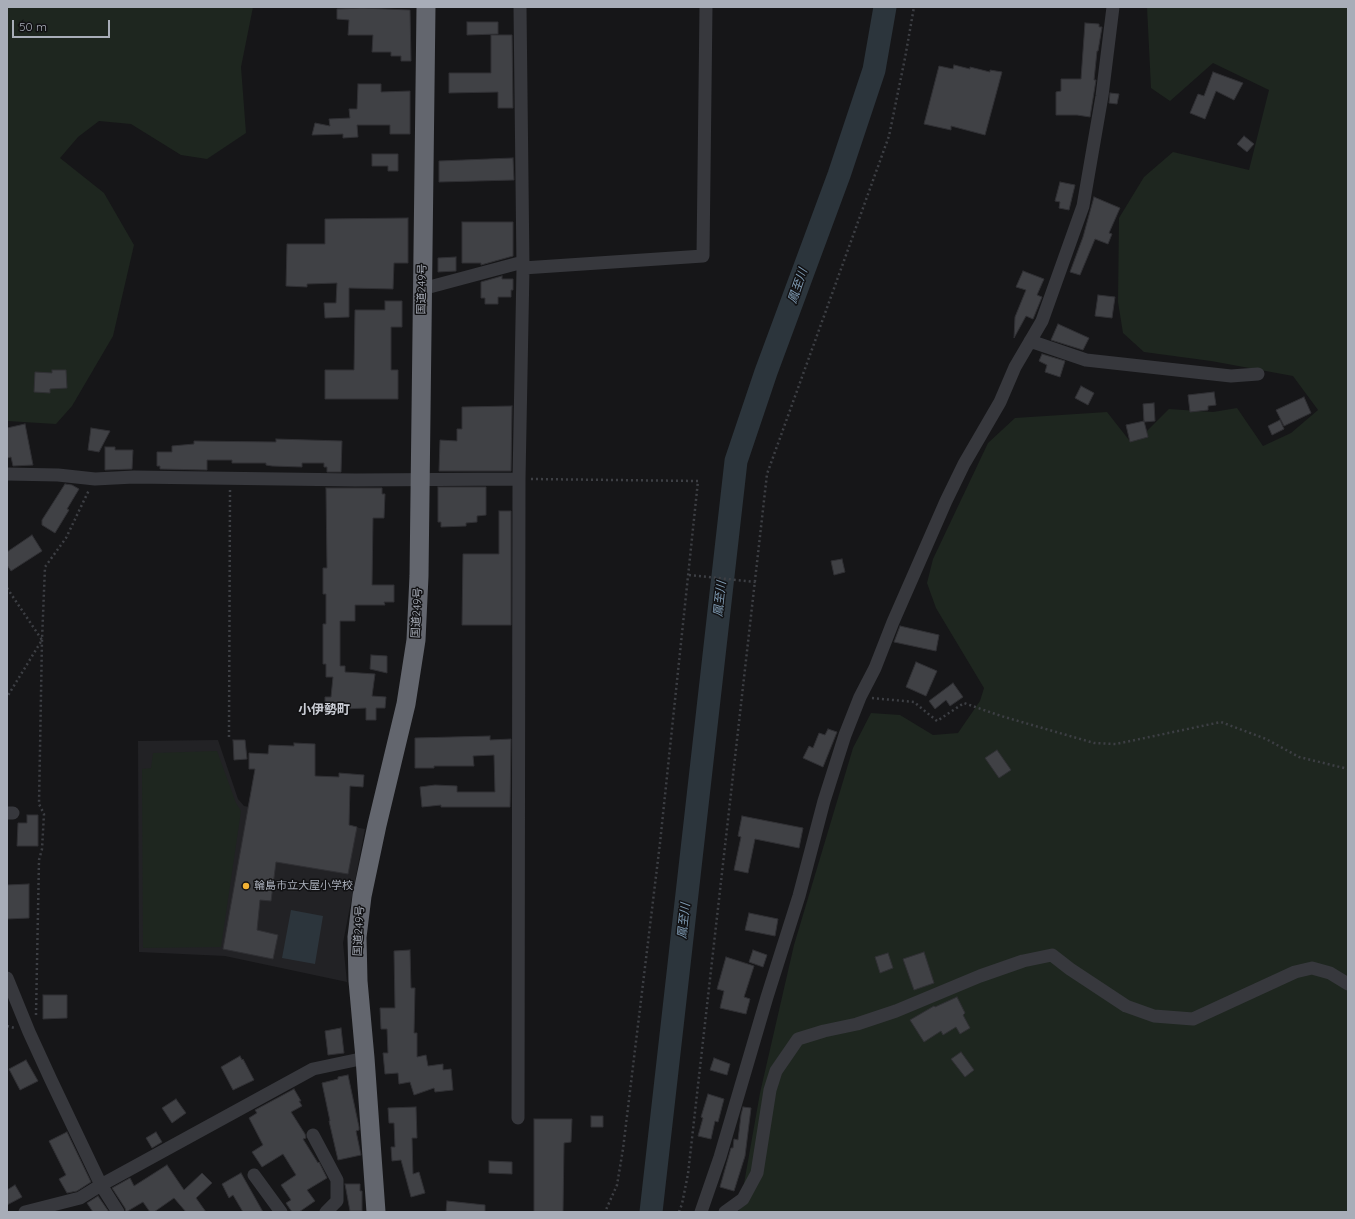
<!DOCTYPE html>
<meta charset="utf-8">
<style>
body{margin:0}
#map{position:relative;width:1355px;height:1219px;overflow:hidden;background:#161618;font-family:Quicksand,sans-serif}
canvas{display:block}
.frame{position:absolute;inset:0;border:8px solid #a8adb8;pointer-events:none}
.scale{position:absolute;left:12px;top:20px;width:98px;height:18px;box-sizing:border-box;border:2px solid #a8adb8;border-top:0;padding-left:5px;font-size:12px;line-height:14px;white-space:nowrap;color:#a8adb8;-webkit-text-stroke:3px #111113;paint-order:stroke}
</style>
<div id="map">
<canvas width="1355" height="1219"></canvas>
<div class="frame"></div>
<div class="scale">50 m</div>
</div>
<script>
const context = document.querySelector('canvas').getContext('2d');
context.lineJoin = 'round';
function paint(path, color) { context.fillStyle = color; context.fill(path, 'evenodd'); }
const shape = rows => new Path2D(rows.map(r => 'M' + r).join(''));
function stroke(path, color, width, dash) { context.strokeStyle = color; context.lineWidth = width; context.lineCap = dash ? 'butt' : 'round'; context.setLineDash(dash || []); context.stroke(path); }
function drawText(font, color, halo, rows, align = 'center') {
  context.font = font + ' Quicksand,"Noto Sans JP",sans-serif'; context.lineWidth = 3; context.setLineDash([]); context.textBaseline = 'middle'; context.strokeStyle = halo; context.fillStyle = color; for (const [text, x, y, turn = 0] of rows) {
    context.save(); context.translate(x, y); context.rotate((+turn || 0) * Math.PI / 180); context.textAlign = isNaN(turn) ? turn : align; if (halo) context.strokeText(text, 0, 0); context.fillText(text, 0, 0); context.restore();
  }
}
paint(shape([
 [218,740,238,799,244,806,365,829,343,943,347,982,225,956,139,952,138,741]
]), '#222225');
paint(shape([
 [7,7,253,7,241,67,246,133,207,159,181,155,131,124,99,121,78,137,60,158,104,193,134,245,113,336,72,406,56,424,7,421],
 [1147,7,1348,7,1348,1212,739,1212,760,1093,794,945,853,748,871,713,900,715,933,735,958,733,980,701,984,688,936,608,927,583,933,559,988,443,1015,418,1107,412,1129,440,1142,436,1169,409,1213,412,1237,408,1263,446,1291,433,1318,410,1293,376,1211,361,1144,352,1123,333,1118,302,1119,218,1144,177,1173,152,1249,170,1269,90,1213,63,1170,101,1151,88],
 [217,751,236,803,241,811,221,947,143,948,142,769,151,768,153,753]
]), '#1e261f');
paint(shape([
 [291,910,323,916,315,964,282,958]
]), '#2c353c');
stroke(shape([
 [651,1212,736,461,766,372,839,175,874,70,885,7]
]), '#2c353c', 23);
const building = shape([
 [362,8,410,10,411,61,401,61,401,56,391,56,391,52,372,52,373,35,348,35,349,20,337,19,337,9,362,8],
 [467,22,498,22,498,34,467,35,467,22],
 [1085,23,1099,24,1099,27,1102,27,1098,51,1097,51,1094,80,1096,80,1090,117,1077,115,1056,115,1056,92,1061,91,1061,79,1081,79,1085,23],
 [491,35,512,35,513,108,498,108,498,92,449,93,449,73,491,73,491,35],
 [954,65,970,69,970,67,990,72,990,70,1002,72,985,135,951,126,951,130,924,124,939,66,953,69,954,65],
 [1213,72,1243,83,1234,100,1216,91,1205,119,1190,113,1198,94,1204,96,1213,72],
 [358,84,381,84,381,92,410,91,410,134,390,134,390,125,357,125,358,137,343,138,343,134,312,135,315,123,330,126,329,119,350,118,349,109,357,109,358,84],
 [1110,93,1119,94,1117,104,1109,103,1110,93],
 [1244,136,1254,144,1247,152,1237,144,1244,136],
 [372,154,398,154,398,171,388,171,388,166,372,166,372,154],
 [513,158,514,180,439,182,439,161,513,158],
 [1060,182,1075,185,1069,210,1059,208,1060,202,1055,201,1060,182],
 [1094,197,1120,208,1109,233,1112,234,1108,244,1095,239,1080,275,1070,272,1083,237,1094,197],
 [408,218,408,263,394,263,393,289,349,288,349,317,325,318,324,303,336,303,337,283,307,284,307,287,286,286,287,244,325,244,325,219,408,218],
 [462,222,513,222,513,256,481,265,481,263,462,263,462,222],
 [456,257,456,271,438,272,438,258,456,257],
 [1023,271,1044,279,1037,295,1042,297,1033,319,1026,316,1014,338,1015,317,1026,290,1016,287,1023,271],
 [502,276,502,279,513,279,513,290,511,290,511,297,498,297,498,304,485,304,485,298,481,298,481,282,502,276],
 [1098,295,1115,297,1112,318,1095,316,1098,295],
 [385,301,402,301,402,327,391,327,391,370,398,370,398,399,325,399,325,370,354,370,355,310,385,310,385,301],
 [1058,324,1089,338,1083,350,1051,340,1058,324],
 [1042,354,1065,361,1060,377,1045,372,1047,365,1039,361,1042,354],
 [52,370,66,370,67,388,50,389,50,393,34,392,35,372,52,373,52,370],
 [1081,386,1094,393,1088,405,1075,398,1081,386],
 [1214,392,1216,405,1208,406,1208,410,1190,412,1188,395,1214,392],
 [1304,397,1311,413,1284,426,1276,410,1304,397],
 [1154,403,1155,421,1144,422,1143,404,1154,403],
 [512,406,511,471,439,471,440,440,457,441,457,429,462,429,462,407,512,406],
 [1280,420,1284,429,1272,435,1268,426,1280,420],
 [1144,421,1148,437,1130,442,1126,425,1144,421],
 [25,424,33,465,13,466,11,457,7,458,7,428,25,424],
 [91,428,110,431,99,452,88,450,91,428],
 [276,439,342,441,341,472,327,472,327,467,324,467,324,463,302,463,302,467,272,466,266,465,266,463,232,463,232,460,207,460,207,470,160,469,160,466,157,466,157,452,172,452,172,446,194,444,194,441,276,442,276,439],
 [105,447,115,447,115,450,133,450,132,469,105,470,105,447],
 [65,484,72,485,79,489,67,509,69,510,55,533,42,525,42,520,65,484],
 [438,487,486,487,486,515,477,516,477,522,466,523,466,526,441,527,441,522,438,522,438,487],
 [326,488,382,488,382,494,385,494,384,518,373,518,372,585,394,585,394,602,384,602,385,605,355,605,355,621,340,621,340,666,345,666,345,672,375,674,372,696,386,697,385,708,376,708,376,720,366,720,366,708,344,709,344,712,325,712,325,697,331,697,333,677,326,677,326,664,323,664,323,624,326,624,326,594,323,594,323,568,327,568,326,488],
 [499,511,511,511,511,625,462,625,463,554,499,554,499,511],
 [32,535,42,551,11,571,7,565,7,552,32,535],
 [842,559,845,572,834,575,831,561,842,559],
 [900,626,939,635,936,651,894,642,900,626],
 [371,655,387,656,387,673,370,669,371,655],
 [916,662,937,671,926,696,906,687,916,662],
 [953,683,963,697,950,706,946,700,935,709,929,701,953,683],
 [828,729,837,732,823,767,803,758,809,746,813,748,819,733,825,735,828,729],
 [490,736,490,740,511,739,510,807,441,807,441,805,422,807,420,787,435,785,457,786,457,792,495,792,494,755,473,756,474,766,434,766,434,768,415,768,415,738,490,736],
 [233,740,245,740,247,759,234,760,233,740],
 [294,743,315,744,315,776,339,777,339,773,364,775,363,787,350,786,349,825,357,827,348,874,276,862,271,901,260,900,257,930,278,935,273,959,223,949,255,769,249,769,249,753,268,754,269,745,294,746,294,743],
 [997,750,1011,770,999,778,985,758,997,750],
 [27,815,38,815,38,846,17,846,18,823,27,823,27,815],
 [742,816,803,828,799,848,755,839,748,873,734,870,741,837,738,836,742,816],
 [29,884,29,918,7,919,7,885,29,884],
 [749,913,778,919,775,936,745,930,749,913],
 [410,950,411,988,415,988,414,1033,417,1033,417,1057,426,1055,428,1066,443,1064,443,1070,451,1069,453,1090,435,1092,434,1088,414,1095,410,1082,399,1084,398,1073,385,1074,383,1053,388,1053,387,1029,381,1029,380,1008,395,1008,394,951,410,950],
 [753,950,767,955,763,967,749,962,753,950],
 [924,952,934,983,914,990,903,959,924,952],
 [888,953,893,968,880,973,875,957,888,953],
 [726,957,754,966,744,997,750,999,746,1014,720,1008,724,991,717,989,726,957],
 [43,995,67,995,67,1018,43,1019,43,995],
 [957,997,965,1013,963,1015,970,1028,960,1034,956,1027,943,1035,941,1031,924,1042,910,1020,934,1006,935,1007,957,997],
 [341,1028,344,1053,328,1055,325,1031,341,1028],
 [961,1052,974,1070,965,1077,951,1059,961,1052],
 [240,1056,242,1060,243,1059,254,1080,233,1090,221,1067,240,1056],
 [714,1058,730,1064,727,1075,710,1070,714,1058],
 [26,1060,38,1081,20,1090,9,1069,26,1060],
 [348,1075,359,1127,359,1130,356,1131,361,1155,338,1160,329,1121,330,1121,322,1083,338,1079,338,1077,348,1075],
 [294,1089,301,1101,299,1101,302,1106,291,1112,305,1134,306,1138,303,1139,318,1163,319,1162,327,1178,307,1190,315,1201,299,1212,292,1212,286,1203,291,1200,281,1185,296,1175,283,1154,262,1167,252,1152,263,1145,249,1118,257,1113,255,1110,294,1089],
 [708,1094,724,1099,718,1122,715,1121,711,1139,698,1136,703,1118,701,1117,708,1094],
 [176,1099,186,1113,172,1123,162,1108,176,1099],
 [416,1107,417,1138,412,1138,413,1174,419,1172,425,1193,411,1197,401,1160,392,1161,391,1147,395,1147,394,1123,389,1123,388,1108,416,1107],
 [743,1107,751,1108,745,1156,734,1191,720,1187,731,1148,733,1148,734,1139,738,1140,741,1115,743,1107],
 [591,1116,603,1116,603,1127,591,1127,591,1116],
 [534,1119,572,1119,571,1142,564,1143,563,1212,534,1212,534,1119],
 [67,1132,91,1182,77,1191,67,1193,59,1179,66,1175,49,1141,67,1132],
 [156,1132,162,1142,152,1148,146,1138,156,1132],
 [489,1161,512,1162,512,1174,489,1173,489,1161],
 [167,1165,184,1190,202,1173,212,1183,196,1198,206,1212,186,1212,174,1198,154,1212,150,1212,143,1202,126,1212,125,1208,112,1188,130,1178,134,1186,167,1165],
 [241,1173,263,1212,243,1212,233,1195,229,1198,222,1184,241,1173],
 [345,1184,360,1184,360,1191,362,1191,362,1211,350,1211,345,1184],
 [15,1185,22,1197,7,1205,7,1190,15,1185],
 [98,1196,109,1212,93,1212,87,1203,98,1196],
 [447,1201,485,1205,485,1212,446,1212,447,1201]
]);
paint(building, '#404145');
stroke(building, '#303034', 1);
stroke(shape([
 [531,479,698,481,660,843,623,1149,617,1185,605,1212],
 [689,575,756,582],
 [7,588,42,640,7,697],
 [872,698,914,702,937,721,964,703,1001,716,1094,743,1116,744,1221,722,1266,739,1299,757,1348,769],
 [229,737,230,490],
 [36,1015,39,860,42,849,44,814,39,804,42,640,45,567,66,538,89,490],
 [7,1026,15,1028],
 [679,1212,682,1204,688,1174,767,474,889,136,905,58,914,7]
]), '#3d3f44', 2.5, [2, 3]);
stroke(shape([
 [523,268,703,256,706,7],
 [422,289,523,262],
 [1030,341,1086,360,1231,376,1258,374],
 [7,474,58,475,95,479,134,477,355,480,519,479],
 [7,813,13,813],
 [7,978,29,1032,51,1080,101,1185,118,1212],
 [518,1118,519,479,523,268,520,7],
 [313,1135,337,1180,337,1201,326,1212],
 [254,1175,281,1212],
 [25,1212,80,1198,101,1185,313,1069,365,1058],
 [701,1212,720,1157,767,997,799,896,824,801,845,735,860,697,875,668,893,622,946,501,964,464,1000,402,1015,367,1042,321,1083,206,1102,96,1113,7],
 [725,1212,743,1199,757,1173,770,1090,776,1071,798,1039,824,1031,857,1024,896,1011,980,976,1023,961,1052,955,1070,969,1126,1006,1154,1016,1193,1019,1295,972,1312,968,1330,973,1348,984]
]), '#37383d', 13);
stroke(shape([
 [376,1212,365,1058,358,981,357,937,362,896,377,825,406,704,416,640,419,576,426,7]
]), '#63666e', 19);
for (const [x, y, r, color] of [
 [246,886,4,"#f2b134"]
]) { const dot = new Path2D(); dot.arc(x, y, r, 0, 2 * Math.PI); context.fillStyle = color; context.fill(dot); stroke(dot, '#111113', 1.5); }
drawText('11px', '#a8adb8', '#111113', [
 ["国道249号",422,289,-89],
 ["国道249号",417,613,-87],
 ["国道249号",359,931,-87]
]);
drawText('11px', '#a8adb8', '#111113', [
 ["輪島市立大屋小学校",254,886]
], 'left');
drawText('italic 12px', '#7f9bb3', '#111113', [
 ["鳳至川",798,286,-71],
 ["鳳至川",720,599,-84],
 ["鳳至川",684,921,-84]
]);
drawText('bold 13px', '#c9ccd4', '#111113', [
 ["小伊勢町",324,710]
]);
</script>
